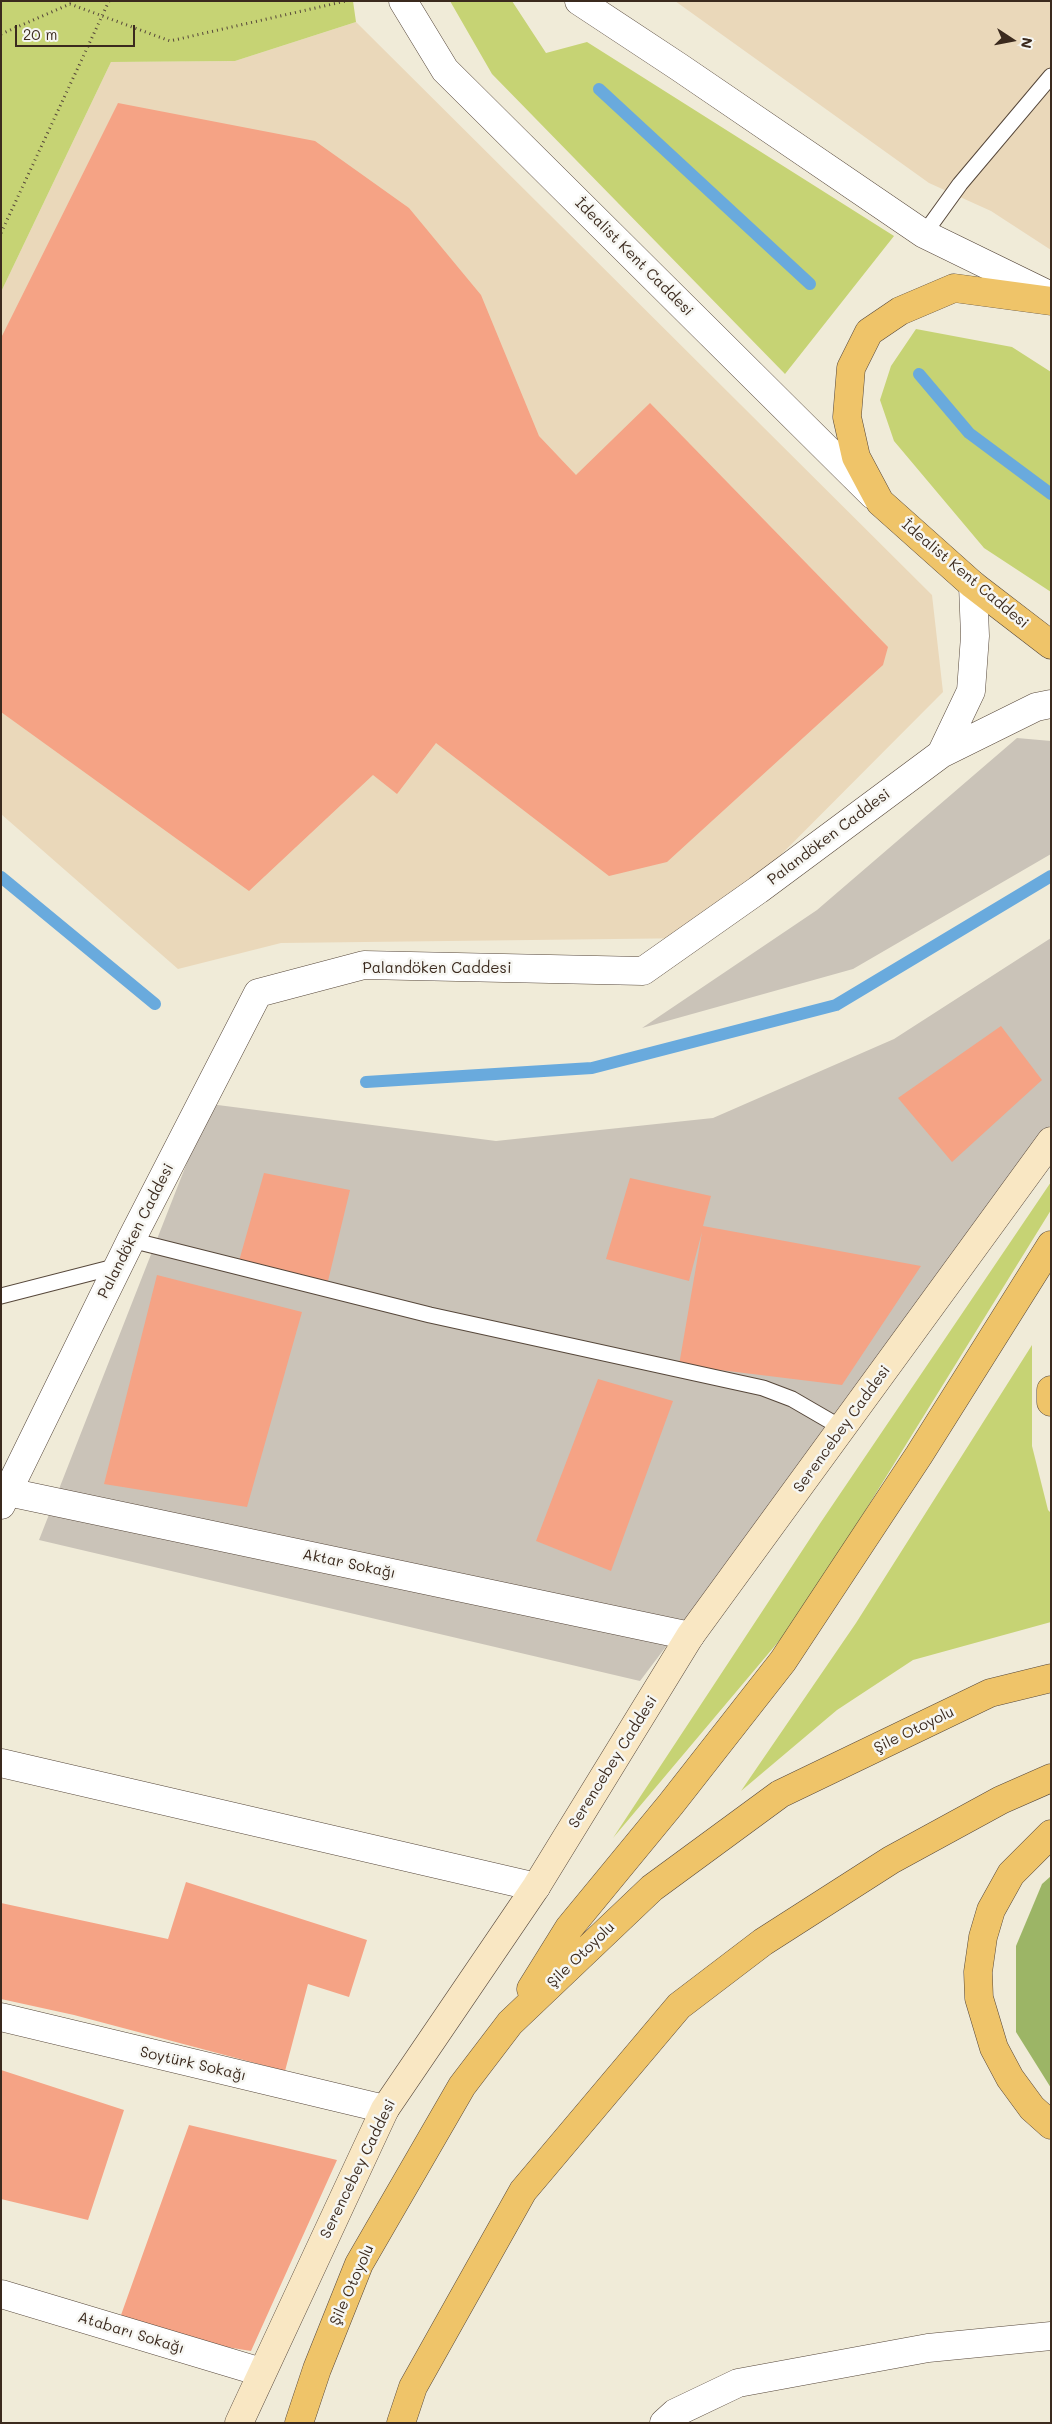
<!DOCTYPE html>
<meta charset="utf-8">
<style>
body{margin:0}
#map{position:relative;width:1052px;height:2424px;overflow:hidden;background:#f0ebd8;font-family:Mali,sans-serif}
canvas{display:block}
.frame{position:absolute;inset:0;border:2px solid #3b2a1e;pointer-events:none}
.north{position:absolute;left:987px;top:15px;width:50px;height:50px;-webkit-text-stroke:4px #f6f6f2;paint-order:stroke;rotate:101deg;font-size:14px;font-weight:700;line-height:20px;text-align:center;color:#3b2a1e}
.north::after{content:'';display:block;margin:auto;width:18px;height:22px;background:#3b2a1e;clip-path:polygon(50% 0,100% 100%,50% 72%,0 100%)}
.scale{position:absolute;left:15px;top:25px;width:120px;height:22px;box-sizing:border-box;border:2px solid #3b2a1e;border-top:0;padding-left:6px;font-size:15px;line-height:18px;white-space:nowrap;color:#3b2a1e;-webkit-text-stroke:4px #f6f6f2;paint-order:stroke}
</style>
<div id="map">
<canvas width="1052" height="2424"></canvas>
<div class="frame"></div>
<div class="north">N</div>
<div class="scale">20 m</div>
</div>
<script>
const context = document.querySelector('canvas').getContext('2d');
context.lineJoin = 'round';
function paint(path, color) { context.fillStyle = color; context.fill(path, 'evenodd'); }
const shape = rows => new Path2D(rows.map(r => 'M' + r).join(''));
function stroke(path, color, width, dash) { context.strokeStyle = color; context.lineWidth = width; context.lineCap = dash ? 'butt' : 'round'; context.setLineDash(dash || []); context.stroke(path); }
function drawText(font, color, halo, rows, align = 'center') {
  context.font = font + ' Mali,sans-serif'; context.lineWidth = 5; context.setLineDash([]); context.textBaseline = 'middle'; context.strokeStyle = halo; context.fillStyle = color; for (const [text, x, y, turn = 0] of rows) {
    context.save(); context.translate(x, y); context.rotate((+turn || 0) * Math.PI / 180); context.textAlign = isNaN(turn) ? turn : align; if (halo) context.strokeText(text, 0, 0); context.fillText(text, 0, 0); context.restore();
  }
}
paint(shape([
 [675,1,1051,1,1051,250,991,211,929,183],
 [356,22,932,595,943,692,698,938,281,943,178,969,1,814,1,292,111,62,235,61]
]), '#ead8ba');
paint(shape([
 [1017,738,1051,741,1051,854,853,969,642,1028,817,910],
 [1051,938,1051,1124,898,1339,640,1681,39,1540,210,1104,496,1141,713,1118,894,1039]
]), '#cac3b8');
paint(shape([
 [1,1,353,1,356,22,235,61,111,62,1,292],
 [450,1,512,1,546,53,587,42,894,236,785,374,492,74],
 [916,329,1012,347,1051,372,1051,592,984,548,894,441,880,400,891,366],
 [1051,1182,1051,1210,800,1616,613,1838,821,1522],
 [1032,1345,1032,1446,1048,1510,1051,1513,1051,1622,913,1660,837,1710,741,1791,856,1623]
]), '#c6d374');
paint(shape([
 [1051,1876,1051,2088,1016,2032,1016,1946,1042,1884]
]), '#9cb566');
stroke(shape([
 [599,89,810,284],
 [919,374,969,433,1051,494],
 [1,877,155,1004],
 [366,1082,592,1068,836,1005,1051,876]
]), '#69aadd', 12);
paint(shape([
 [118,103,315,141,409,208,481,295,539,436,576,475,650,403,888,647,883,665,667,862,609,876,436,743,397,794,373,775,249,891,1,712,1,338],
 [1001,1026,1042,1080,952,1162,898,1098],
 [264,1173,350,1190,328,1281,239,1261],
 [630,1178,711,1196,703,1226,921,1266,842,1385,679,1365,702,1232,689,1281,606,1259],
 [157,1275,302,1312,247,1507,104,1484],
 [598,1379,673,1401,611,1571,536,1541],
 [186,1882,367,1940,349,1997,308,1984,285,2071,74,2015,1,1999,1,1903,168,1939],
 [1,2070,124,2110,88,2220,1,2199],
 [189,2125,337,2160,251,2351,116,2329]
]), '#f5a385');
const service = shape([
 [924,234,960,184,1051,76],
 [131,1240,430,1315,763,1388,792,1399,842,1428],
 [1,1296,118,1266]
]);
const minor = shape([
 [8,1492,690,1636],
 [1,1763,536,1887],
 [1,2017,385,2109],
 [1,2294,261,2372]
]);
const tertiary = shape([
 [403,1,445,70,873,495],
 [579,1,679,67,924,234,1051,296],
 [941,754,971,691,975,636,973,585],
 [1,1505,131,1240,258,993,364,965,643,971,758,890,941,754,1036,707,1051,704],
 [664,2423,675,2413,738,2383,928,2348,1051,2336]
]);
const secondary = shape([
 [239,2423,385,2109,536,1887,690,1636,1051,1141]
]);
const primary = shape([
 [1051,301,954,288,900,311,869,332,851,368,847,417,856,457,880,502,973,585,1051,645]
]);
const trunk = shape([
 [1051,1390,1051,1402],
 [1051,1834,1011,1874,991,1910,983,1937,978,1972,979,1998,994,2048,1010,2078,1032,2108,1051,2125],
 [531,1989,569,1928,671,1804,783,1661,919,1455,1051,1245],
 [299,2423,317,2369,359,2264,462,2086,510,2023,652,1888,780,1794,990,1693,1051,1678],
 [401,2423,413,2387,523,2191,679,2006,763,1942,891,1860,1001,1800,1051,1778]
]);
stroke(service, '#56473a', 17);
stroke(minor, '#56473a', 29);
stroke(tertiary, '#56473a', 29);
stroke(secondary, '#56473a', 29);
stroke(primary, '#56473a', 29);
stroke(trunk, '#56473a', 29);
stroke(shape([
 [1,34,70,4,170,41,346,1],
 [1,233,109,1]
]), '#56473a', 3, [1, 4]);
stroke(service, '#fff', 15);
stroke(minor, '#fff', 28);
stroke(tertiary, '#fff', 28);
stroke(secondary, '#f9e7c3', 28);
stroke(primary, '#efc469', 28);
stroke(trunk, '#efc469', 28);
drawText('15px', '#3b2a1e', '#f6f6f2', [
 ["İdealist Kent Caddesi",634,257,45],
 ["İdealist Kent Caddesi",965,574,40],
 ["Palandöken Caddesi",829,837,-37],
 ["Palandöken Caddesi",437,968],
 ["Palandöken Caddesi",136,1231,-63],
 ["Serencebey Caddesi",842,1429,-54],
 ["Aktar Sokağı",349,1564,12],
 ["Şile Otoyolu",914,1730,-26],
 ["Serencebey Caddesi",613,1762,-58],
 ["Şile Otoyolu",581,1955,-44],
 ["Soytürk Sokağı",193,2064,13],
 ["Serencebey Caddesi",358,2169,-64],
 ["Şile Otoyolu",352,2285,-66],
 ["Atabarı Sokağı",131,2333,17]
]);
</script>
